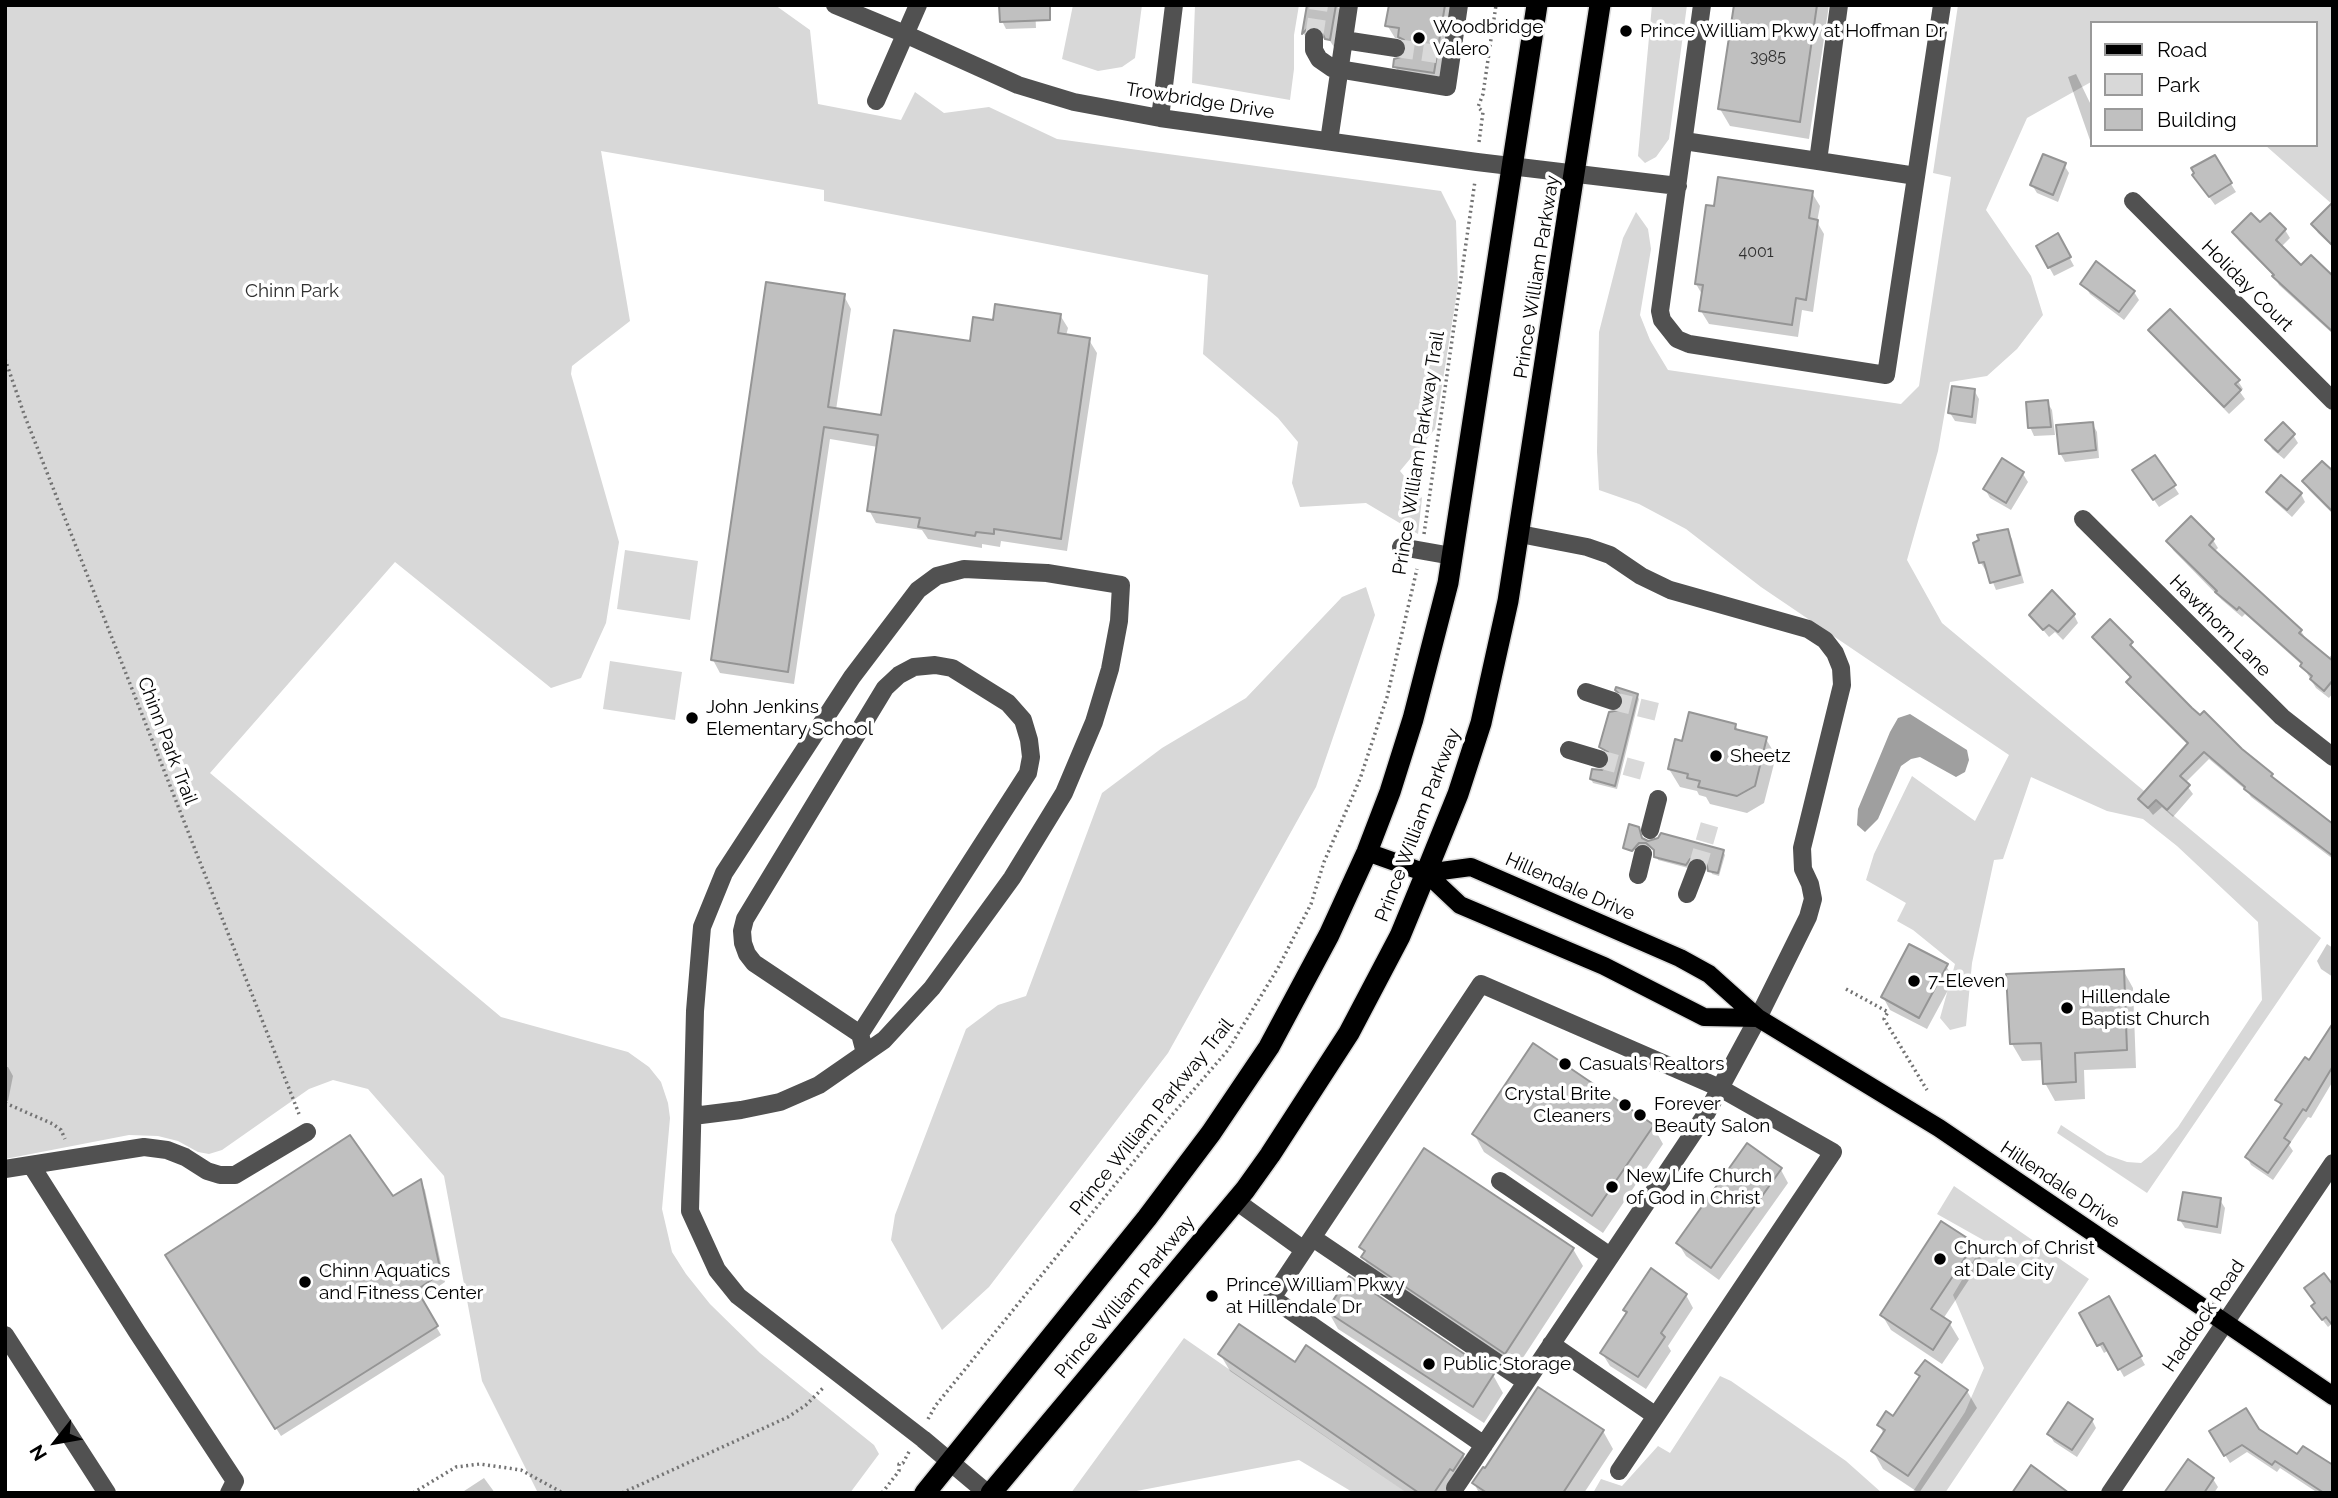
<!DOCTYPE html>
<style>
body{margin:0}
#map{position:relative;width:2338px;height:1498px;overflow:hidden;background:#fff;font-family:Raleway,sans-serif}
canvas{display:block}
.frame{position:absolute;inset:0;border:7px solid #000;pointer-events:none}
.legend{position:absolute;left:2090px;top:21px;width:228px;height:126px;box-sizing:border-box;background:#fff;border:2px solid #999;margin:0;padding:9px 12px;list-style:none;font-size:21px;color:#000}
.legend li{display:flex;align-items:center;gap:14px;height:35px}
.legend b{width:35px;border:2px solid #999}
.north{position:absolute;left:21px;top:1407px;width:70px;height:70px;-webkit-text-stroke:5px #fff;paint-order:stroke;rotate:239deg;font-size:19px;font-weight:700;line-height:28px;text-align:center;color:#000}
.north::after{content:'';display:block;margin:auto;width:24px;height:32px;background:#000;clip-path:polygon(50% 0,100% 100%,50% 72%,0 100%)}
</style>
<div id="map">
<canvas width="2338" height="1498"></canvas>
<div class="frame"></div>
<ul class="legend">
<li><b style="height:9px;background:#000"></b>Road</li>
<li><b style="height:19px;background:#d8d8d8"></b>Park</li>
<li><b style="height:19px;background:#c0c0c0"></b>Building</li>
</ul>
<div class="north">N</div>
</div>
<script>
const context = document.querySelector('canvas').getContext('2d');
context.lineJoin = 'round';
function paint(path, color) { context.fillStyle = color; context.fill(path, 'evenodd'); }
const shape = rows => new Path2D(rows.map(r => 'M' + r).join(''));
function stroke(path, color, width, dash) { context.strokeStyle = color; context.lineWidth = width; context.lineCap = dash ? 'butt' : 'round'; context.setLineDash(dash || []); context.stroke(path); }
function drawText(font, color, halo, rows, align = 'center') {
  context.font = font + ' Raleway,sans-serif'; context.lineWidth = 7; context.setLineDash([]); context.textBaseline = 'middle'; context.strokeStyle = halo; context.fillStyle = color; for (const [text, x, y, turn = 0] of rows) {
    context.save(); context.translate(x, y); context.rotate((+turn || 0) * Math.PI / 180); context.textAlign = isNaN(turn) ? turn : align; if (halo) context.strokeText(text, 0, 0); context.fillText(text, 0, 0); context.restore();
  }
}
paint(shape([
 [5,5,775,5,810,30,818,104,901,120,915,92,944,113,989,107,1057,139,1441,191,1456,221,1458,286,1435,429,1400,471,1422,498,1418,534,1366,503,1300,507,1292,483,1298,442,1278,418,1203,354,1208,275,824,201,824,190,601,151,630,321,572,366,571,374,619,542,606,623,581,678,551,688,395,562,210,773,501,1017,628,1052,649,1067,661,1082,668,1103,670,1118,662,1209,672,1252,686,1274,710,1304,760,1353,874,1445,879,1454,850,1493,538,1493,482,1381,444,1176,368,1089,333,1080,309,1089,222,1150,209,1154,198,1152,178,1141,158,1136,129,1135,5,1159],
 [1073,5,1142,5,1135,58,1122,67,1098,71,1062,59],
 [1195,5,1299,5,1294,35,1294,69,1290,100,1192,83],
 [1652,5,1687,5,1669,139,1656,157,1645,163,1638,156],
 [1958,5,2333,5,2333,205,2265,145,2315,145,2315,23,2091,23,2091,82,2027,118,1986,210,2031,276,2043,315,2017,349,1987,376,1950,382,1938,451,1907,560,1942,623,2321,938,2147,1193,2057,1133,2061,1125,2107,1155,2127,1162,2141,1163,2156,1151,2178,1127,2262,1000,2258,922,2177,846,2143,819,2107,811,2031,777,2003,859,1994,860,1972,963,1966,1026,1950,1030,1940,1018,1955,964,1913,930,1897,921,1906,903,1866,880,1874,854,1912,776,1975,821,2009,755,1761,587,1686,529,1639,504,1599,490,1597,452,1599,332,1623,238,1636,212,1648,229,1651,249,1640,315,1650,340,1668,370,1901,404,1919,386,1951,177,1933,173],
 [625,550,698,561,690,620,617,609],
 [1366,587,1375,615,1316,787,1168,1053,989,1287,942,1330,891,1240,895,1215,966,1029,998,1005,1026,996,1102,793,1162,748,1246,698,1342,597],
 [610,661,682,672,675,720,603,709],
 [1954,1186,2089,1279,1945,1493,1912,1493,1965,1412,1984,1368,1953,1295,1985,1241,1937,1214],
 [1184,1338,1407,1493,1354,1493,1299,1460,1126,1493,1071,1493],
 [1720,1376,1731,1381,1846,1461,1882,1493,1593,1493,1601,1479,1622,1486,1658,1446,1670,1453]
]), '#d8d8d8');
paint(shape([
 [1910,714,1967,750,1969,760,1965,772,1956,777,1920,757,1911,759,1901,766,1878,819,1865,832,1857,825,1858,809,1890,732,1898,718]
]), '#9f9f9f');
paint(shape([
 [1035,5,1036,28,1006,29,1002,21],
 [1309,5,1337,5,1340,10,1334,47,1326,35,1320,33,1308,41,1304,34],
 [1390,5,1454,5,1441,86,1402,79,1395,66,1406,57,1407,50,1401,39,1395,38,1387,25],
 [1736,5,1829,5,1809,139,1730,126,1720,109],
 [2076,74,2091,105,2091,143,2068,77],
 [2214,157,2236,192,2215,205,2199,183],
 [2064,165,2069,173,2058,202,2037,193,2032,185],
 [1812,193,1820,206,1817,222,1824,234,1813,312,1802,310,1798,337,1709,324,1701,311,1703,296,1696,284,1715,208],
 [2333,215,2333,247,2318,233,2313,225],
 [2260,225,2285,230,2290,238,2281,247,2333,301,2333,334,2279,285,2275,277,2239,241,2234,232],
 [2057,235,2074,266,2054,276,2038,247],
 [2085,286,2134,292,2139,300,2124,320,2090,294],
 [844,296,851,309,836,410,883,417,994,322,1060,315,1068,328,1066,336,1089,340,1097,353,1067,551,1001,541,1000,547,982,544,982,548,928,539,922,530,876,523,869,510,878,447,830,439,794,684,720,673,713,660],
 [2151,330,2238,381,2243,389,2240,392,2245,399,2229,414,2155,338],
 [1974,390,1979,399,1976,424,1955,421,1950,413],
 [2047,402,2052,410,2055,435,2034,436,2030,427],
 [2092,423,2097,432,2099,458,2065,462,2060,453],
 [2293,435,2298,443,2284,459,2272,449,2268,440],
 [2155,457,2179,494,2159,507,2139,478],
 [2003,461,2023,474,2028,482,2011,510,1990,498,1985,489],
 [2333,474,2333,514,2309,490,2304,482],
 [2268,492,2301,494,2305,502,2292,517,2273,500],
 [2007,531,2012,539,2024,583,1996,590,1988,570,1986,571,1981,563,1975,544],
 [2213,540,2218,548,2214,552,2301,631,2306,639,2328,659,2333,653,2333,693,2329,698,2316,688,2302,665,2245,614,2242,617,2222,600,2173,550,2168,541],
 [2031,615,2074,615,2078,623,2063,640,2055,632,2049,637],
 [2094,637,2131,644,2136,652,2191,710,2271,775,2275,781,2333,826,2333,859,2251,797,2247,791,2209,759,2185,783,2193,794,2173,817,2162,807,2153,815,2140,799,2188,745,2133,690,2128,682,2132,679,2099,645],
 [1637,695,1639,699,1617,789,1593,783,1591,779,1612,762,1610,754,1601,747,1626,704,1624,696],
 [1735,725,1739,732,1766,739,1776,756,1764,803,1747,813,1710,804,1706,797,1699,795,1697,791,1680,787,1669,769,1683,743],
 [1642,840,1648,843,1723,851,1725,855,1719,876,1712,874,1708,864,1704,860,1692,862,1688,868,1658,860,1655,852,1650,846,1641,846,1637,850,1625,847],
 [2327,944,2333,948,2333,977,2321,969,2317,961],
 [1946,966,1954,979,1927,1029,1890,1010,1883,997],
 [2123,970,2133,988,2136,1068,2084,1070,2085,1099,2055,1101,2045,1083,2044,1060,2022,1061,2012,1044,2008,976],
 [2333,1027,2333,1081,2311,1118,2308,1117,2289,1145,2293,1151,2273,1180,2251,1165,2247,1157,2282,1108,2277,1100,2309,1062],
 [5,1067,8,1067,13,1076,8,1101,5,1100],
 [1653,1126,1663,1144,1603,1233,1484,1152,1474,1134],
 [1781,1170,1788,1183,1719,1280,1686,1256,1678,1243],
 [421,1182,425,1190,445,1282,420,1299,441,1335,281,1436,167,1256,393,1198],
 [2220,1200,2225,1208,2221,1234,2185,1228,2180,1220],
 [1973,1245,1982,1260,1943,1319,1950,1324,1959,1339,1942,1364,1891,1330,1882,1315],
 [1361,1247,1573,1249,1583,1266,1515,1370,1373,1274,1363,1257,1365,1254],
 [2333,1288,2333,1323,2328,1327,2318,1314],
 [1686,1295,1693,1308,1668,1346,1671,1351,1646,1389,1610,1366,1602,1353,1627,1314,1625,1310],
 [2108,1298,2145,1365,2124,1377,2109,1350,2104,1353,2082,1313],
 [1328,1311,1493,1375,1503,1393,1484,1423,1338,1329],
 [1220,1354,1296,1364,1463,1455,1472,1471,1454,1493,1407,1493,1230,1371],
 [1917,1374,1967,1391,1977,1408,1919,1493,1883,1469,1873,1451,1884,1434,1879,1425,1894,1418,1920,1379],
 [2092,1420,2096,1428,2077,1457,2054,1442,2049,1434],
 [2258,1430,2333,1493,2318,1493,2280,1468,2277,1472,2247,1452,2230,1463,2211,1432],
 [1603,1431,1613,1449,1584,1493,1479,1493,1474,1483],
 [484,1478,495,1493,461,1493],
 [2213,1479,2218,1487,2214,1493,2166,1493]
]), '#0003');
const building = shape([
 [999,5,1050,5,1050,20,1000,22,999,5],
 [1307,5,1336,5,1330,40,1325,39,1320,28,1315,26,1308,28,1302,34,1307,5],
 [1389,5,1445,5,1434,73,1393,67,1394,59,1404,56,1407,49,1404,40,1398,37,1399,28,1385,26,1389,5],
 [1734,5,1817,5,1800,122,1718,109,1734,5],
 [2043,154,2066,163,2053,195,2030,185,2043,154],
 [2215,155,2232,183,2209,197,2192,175,2194,173,2191,168,2215,155],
 [1718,177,1813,191,1809,218,1818,220,1806,300,1796,298,1792,325,1699,311,1703,285,1695,284,1706,205,1714,206,1718,177],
 [2333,202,2333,246,2311,224,2333,202],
 [2251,213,2260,222,2270,213,2286,229,2276,240,2301,265,2311,255,2333,276,2333,332,2272,276,2274,275,2232,232,2251,213],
 [2058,233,2071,257,2048,268,2036,246,2058,233],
 [2096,261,2135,291,2119,312,2080,284,2096,261],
 [766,282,845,294,828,407,881,415,894,330,970,341,973,317,993,320,995,304,1061,314,1058,333,1090,338,1061,539,994,529,994,534,976,532,975,536,918,527,920,518,867,511,878,435,824,427,788,672,711,660,766,282],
 [2170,309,2240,380,2235,384,2241,390,2224,407,2148,330,2170,309],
 [1952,386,1975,389,1972,417,1948,413,1952,386],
 [2048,400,2051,427,2028,428,2026,402,2048,400],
 [2093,422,2096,450,2059,454,2056,425,2093,422],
 [2283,422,2295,434,2278,452,2265,440,2283,422],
 [2155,455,2176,485,2153,500,2132,470,2155,455],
 [2002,458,2024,472,2006,503,1983,489,2002,458],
 [2322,461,2333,471,2333,512,2302,481,2322,461],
 [2281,475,2302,493,2287,510,2266,492,2281,475],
 [2191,516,2214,539,2209,545,2302,630,2299,633,2333,661,2333,680,2324,691,2310,679,2312,676,2300,666,2302,663,2239,607,2237,610,2215,592,2217,591,2166,541,2191,516],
 [2008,529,2020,575,1990,583,1984,562,1979,563,1973,543,1979,540,1977,535,2008,529],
 [2052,590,2075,614,2058,632,2049,625,2043,630,2029,615,2052,590],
 [2110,619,2133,642,2130,645,2192,708,2200,715,2204,711,2242,749,2273,774,2271,776,2333,824,2333,856,2244,789,2245,787,2204,752,2180,776,2190,785,2167,810,2156,800,2148,808,2138,799,2188,743,2126,682,2131,677,2092,637,2110,619],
 [1616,687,1638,694,1615,786,1590,779,1592,769,1602,770,1610,762,1608,752,1599,747,1609,712,1620,710,1624,704,1624,698,1615,690,1616,687],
 [1689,712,1736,724,1735,729,1767,737,1755,786,1737,796,1698,787,1700,781,1687,778,1688,774,1668,769,1675,739,1682,741,1689,712],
 [1629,824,1639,827,1642,838,1648,841,1658,838,1661,833,1724,850,1718,873,1708,871,1706,861,1700,857,1690,859,1686,865,1654,857,1654,850,1646,843,1639,843,1632,851,1623,848,1629,824],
 [1909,944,1948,964,1919,1018,1881,997,1909,944],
 [2124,969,2127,1050,2075,1053,2076,1082,2043,1084,2041,1043,2010,1044,2006,974,2124,969],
 [2333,1023,2333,1066,2306,1111,2303,1109,2284,1138,2290,1142,2268,1173,2245,1157,2282,1104,2275,1100,2305,1057,2309,1060,2333,1023],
 [1533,1043,1654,1125,1592,1216,1472,1134,1533,1043],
 [350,1135,393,1196,421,1179,441,1273,417,1290,438,1326,275,1429,165,1255,350,1135],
 [1747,1143,1782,1168,1711,1268,1676,1243,1747,1143],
 [1424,1148,1574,1248,1505,1354,1361,1257,1365,1251,1359,1247,1424,1148],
 [2183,1192,2221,1198,2217,1227,2178,1220,2183,1192],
 [1941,1221,1975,1243,1931,1309,1951,1322,1933,1350,1880,1315,1941,1221],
 [1651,1268,1687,1294,1661,1333,1665,1337,1638,1377,1600,1353,1627,1312,1623,1310,1651,1268],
 [2324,1273,2333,1285,2333,1326,2326,1317,2322,1320,2311,1306,2315,1303,2304,1288,2324,1273],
 [1349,1276,1494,1374,1473,1407,1326,1311,1349,1276],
 [2109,1296,2142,1356,2118,1370,2103,1343,2097,1346,2079,1313,2109,1296],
 [1239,1324,1295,1362,1306,1345,1464,1454,1453,1471,1450,1469,1434,1493,1419,1493,1218,1354,1239,1324],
 [1925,1360,1968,1390,1908,1476,1871,1451,1885,1430,1877,1425,1886,1411,1893,1416,1920,1376,1915,1373,1925,1360],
 [1538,1387,1604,1430,1563,1493,1487,1493,1472,1483,1483,1467,1485,1468,1538,1387],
 [2068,1402,2093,1419,2072,1450,2047,1434,2068,1402],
 [2246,1408,2259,1429,2297,1454,2303,1446,2333,1465,2333,1493,2324,1493,2275,1461,2272,1465,2242,1445,2224,1456,2209,1431,2246,1408],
 [2188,1459,2214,1478,2204,1493,2164,1493,2188,1459],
 [2031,1465,2069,1493,2012,1493,2031,1465]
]);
paint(building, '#c0c0c0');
stroke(building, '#959595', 2);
stroke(shape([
 [1314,37,1319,5],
 [1396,48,1437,54],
 [1613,701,1658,712],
 [1599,759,1643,771],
 [1697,868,1712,816]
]), '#d9d9d9', 18, [18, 9]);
const major = shape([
 [1367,852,1426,873,1460,905,1604,966,1704,1017,1758,1018],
 [1426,873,1471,867,1680,958,1709,974,1758,1018,1939,1128,2333,1396]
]);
const highway = shape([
 [925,1493,1147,1218,1211,1133,1269,1047,1329,935,1367,852,1390,792,1413,719,1448,583,1537,5],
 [991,1493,1245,1190,1270,1155,1349,1033,1400,936,1426,873,1458,794,1481,723,1508,601,1600,5]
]);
stroke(major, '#dbdbdb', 21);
stroke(highway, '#dbdbdb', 24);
stroke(shape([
 [1479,142,1483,112,1478,107,1483,94,1496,5],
 [5,359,24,414,299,1114],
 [1424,534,1475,181],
 [1846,989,1888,1012,1884,1019,1927,1090],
 [5,1103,53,1124,61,1130,65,1139],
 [928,1419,936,1405,1165,1123,1228,1050,1278,968,1311,904,1324,862,1360,779,1387,697,1417,569],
 [413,1493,456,1467,480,1464,521,1470,563,1493],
 [622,1493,788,1417,806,1405,824,1387],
 [882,1493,899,1471,899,1464,903,1463,910,1450]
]), '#737373', 3.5, [2, 3.5]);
stroke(shape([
 [835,5,905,34,1018,85,1074,102,1160,118,1477,162,1678,186],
 [1702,5,1660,311,1662,320,1677,339,1689,344,1886,375,1942,5],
 [1839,5,1818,161,1916,176],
 [1314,37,1314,50,1319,59,1332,68,1447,87,1459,5],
 [1344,40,1396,48],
 [876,101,918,5],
 [1160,118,1174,5],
 [1329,141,1349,5],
 [1684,141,1818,161],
 [2133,201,2333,401],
 [2083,519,2282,717,2333,757],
 [1401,547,1452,556],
 [1586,692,1613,701],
 [1569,750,1599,759],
 [1650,830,1658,799],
 [1638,875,1643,854],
 [1687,894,1697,868],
 [860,1034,1028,773,1031,757,1029,740,1023,720,1008,703,952,668,935,665,914,667,899,675,885,688,745,919,742,931,743,943,747,954,754,963,860,1034,865,1053],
 [693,1116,741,1110,780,1102,819,1085,884,1040,932,988,1012,878,1064,793,1094,722,1110,669,1119,621,1121,585,1047,573,964,569,937,576,918,590,852,677,724,873,702,927,695,1011,690,1211,717,1270,738,1296,923,1439,987,1493],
 [31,1165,137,1332,235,1481,229,1493],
 [5,1169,144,1147,167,1150,185,1157,207,1171,220,1175,235,1175,307,1132],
 [1500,1181,1610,1256],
 [1236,1201,1304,1250],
 [1313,1238,1526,1382],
 [5,1335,107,1493],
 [1551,1344,1656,1416],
 [1484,1445,1272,1298,1481,984,1720,1088,1833,1152,1619,1471],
 [1455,1488,1706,1114,1758,1018,1808,917,1813,899,1810,884,1803,869,1802,848,1842,685,1841,668,1835,653,1825,640,1808,629,1670,590,1641,576,1610,555,1587,547,1520,534],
 [2110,1493,2333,1163]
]), '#515151', 18);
stroke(major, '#000', 18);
stroke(highway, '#000', 21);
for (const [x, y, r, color] of [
 [1626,31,7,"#000"],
 [1419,38,7,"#000"],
 [692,718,7,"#000"],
 [1716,756,7,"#000"],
 [1914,981,7,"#000"],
 [2067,1008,7,"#000"],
 [1565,1064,7,"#000"],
 [1625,1105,7,"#000"],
 [1640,1115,7,"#000"],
 [1612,1187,7,"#000"],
 [1940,1259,7,"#000"],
 [305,1282,7,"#000"],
 [1212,1296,7,"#000"],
 [1429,1364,7,"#000"]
]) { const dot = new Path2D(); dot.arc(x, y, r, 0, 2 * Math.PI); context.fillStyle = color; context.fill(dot); stroke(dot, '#fff', 2.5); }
drawText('16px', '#303030', null, [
 ["3985",1768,57],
 ["4001",1756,252]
]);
drawText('19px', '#000', '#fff', [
 ["Woodbridge",1433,27],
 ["Valero",1433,49],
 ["Prince William Pkwy at Hoffman Dr",1640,31],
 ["John Jenkins",706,707],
 ["Elementary School",706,729],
 ["Sheetz",1730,756],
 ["7-Eleven",1928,981],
 ["Hillendale",2081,997],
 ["Baptist Church",2081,1019],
 ["Casuals Realtors",1579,1064],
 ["Crystal Brite",1611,1094,"right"],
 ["Cleaners",1611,1116,"right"],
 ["Forever",1654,1104],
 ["Beauty Salon",1654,1126],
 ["New Life Church",1626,1176],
 ["of God in Christ",1626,1198],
 ["Church of Christ",1954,1248],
 ["at Dale City",1954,1270],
 ["Chinn Aquatics",319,1271],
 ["and Fitness Center",319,1293],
 ["Prince William Pkwy",1226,1285],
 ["at Hillendale Dr",1226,1307],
 ["Public Storage",1443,1364]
], 'left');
drawText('19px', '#000', '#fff', [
 ["Trowbridge Drive",1200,101,9],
 ["Prince William Parkway",1537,277,-81],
 ["Holiday Court",2247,286,45],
 ["Prince William Parkway Trail",1419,453,-81],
 ["Hawthorn Lane",2220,626,45],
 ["Chinn Park Trail",167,741,69],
 ["Prince William Parkway",1418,825,-69],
 ["Hillendale Drive",1570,887,24],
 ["Prince William Parkway Trail",1152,1117,-51],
 ["Hillendale Drive",2060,1185,34],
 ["Prince William Parkway",1125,1297,-50],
 ["Haddock Road",2204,1316,-56]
]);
drawText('19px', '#2f2f2f', '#fff', [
 ["Chinn Park",292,291]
]);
</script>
